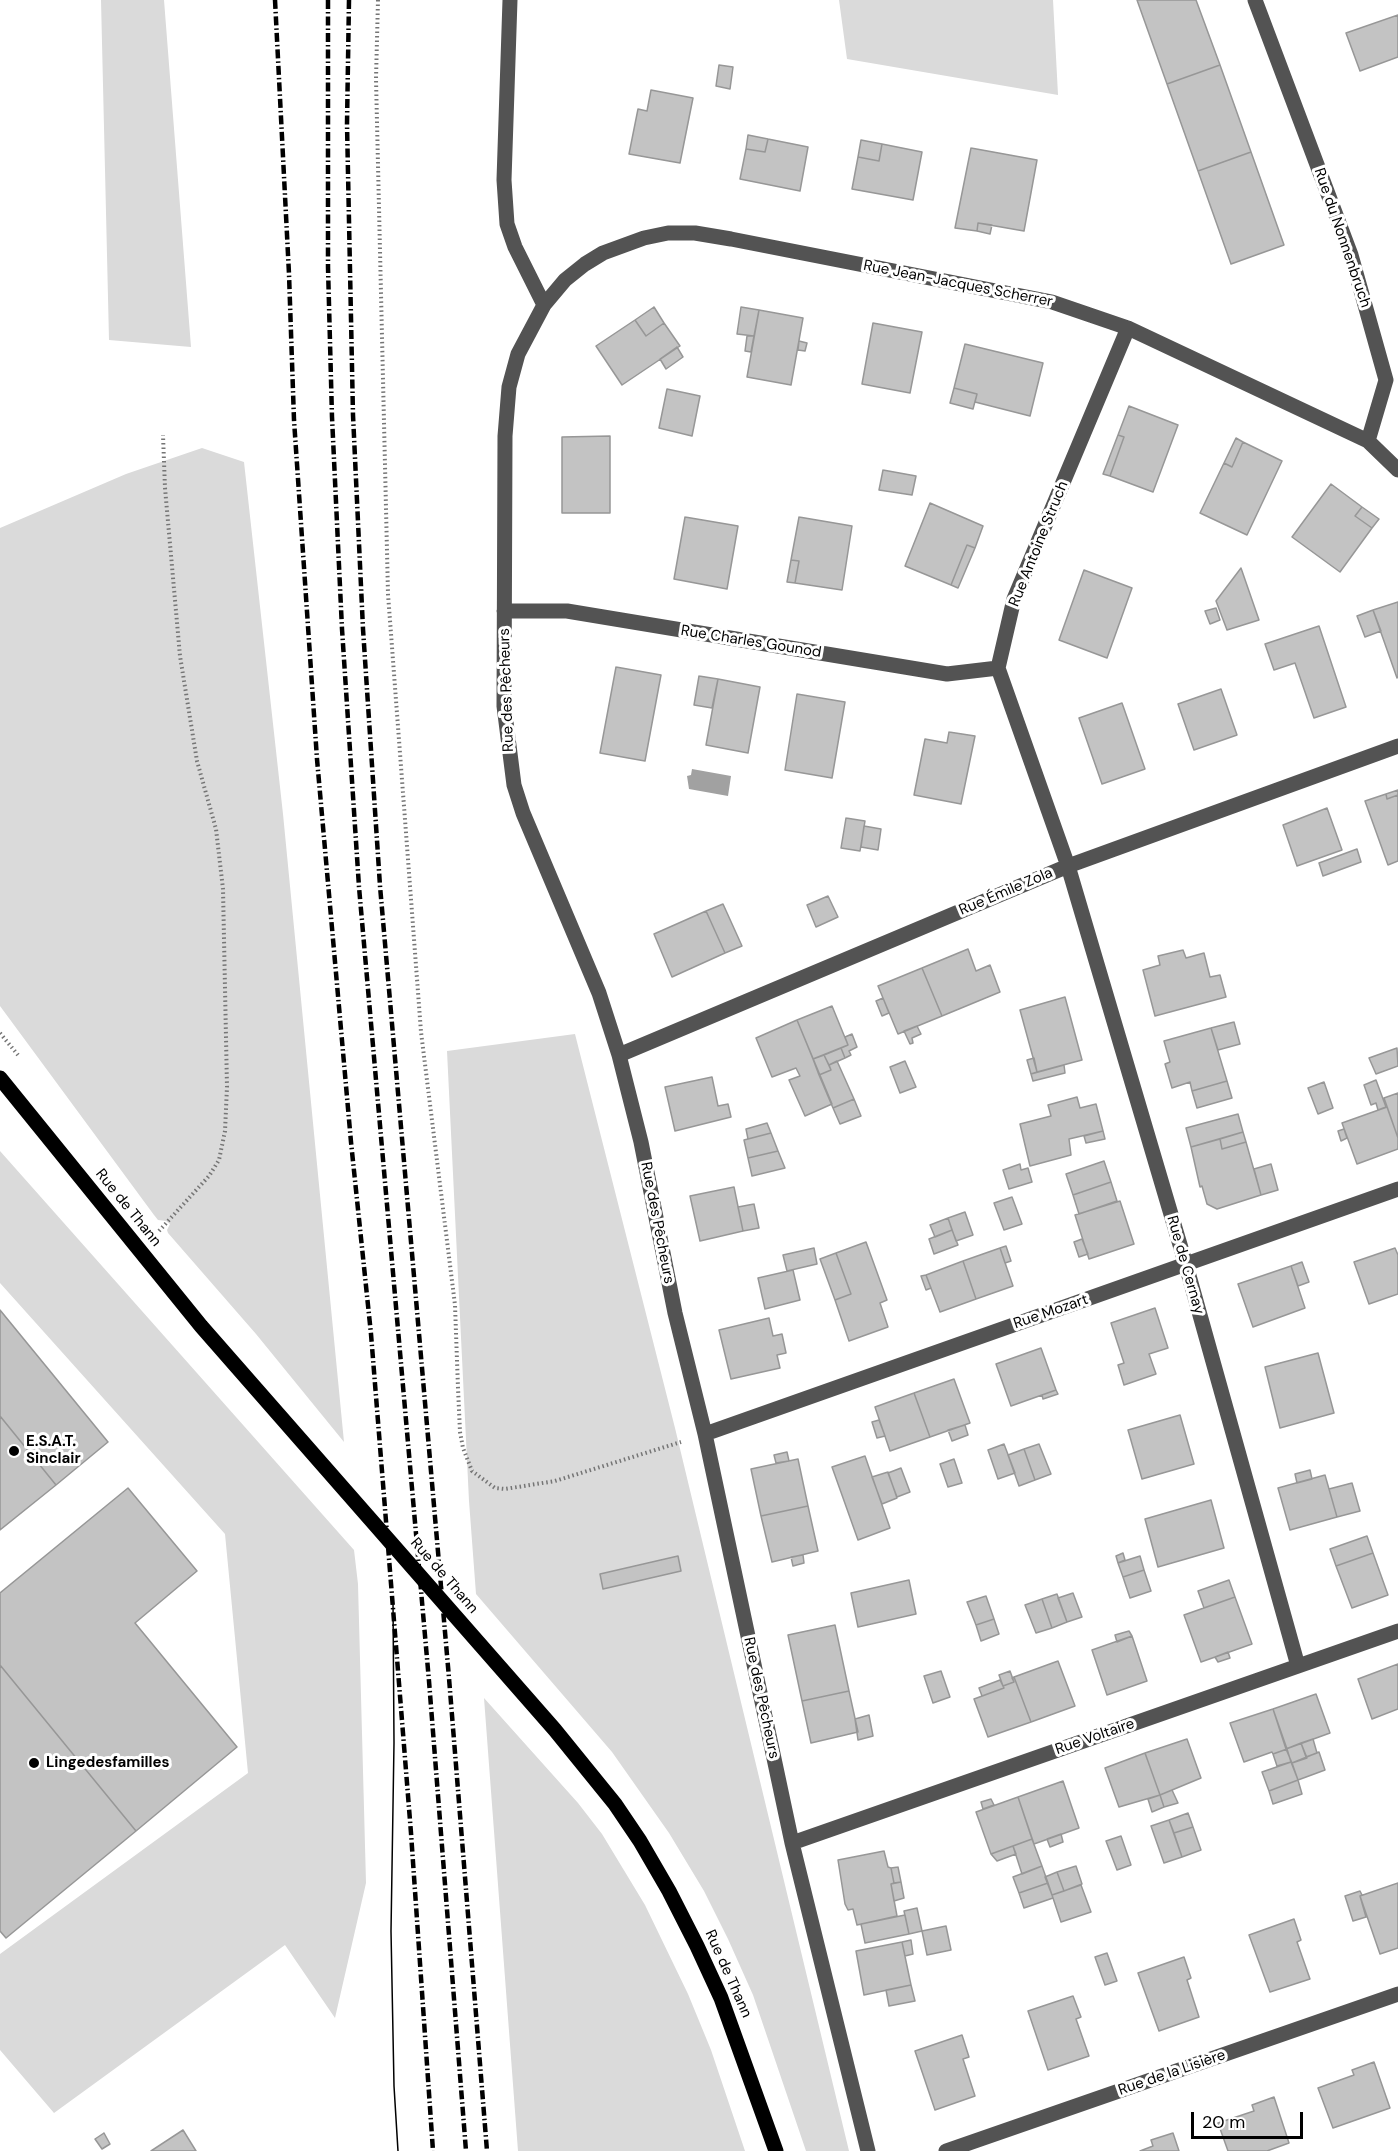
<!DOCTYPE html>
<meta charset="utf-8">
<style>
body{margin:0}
#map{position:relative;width:1398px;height:2151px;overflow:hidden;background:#fff;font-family:"DM Sans",sans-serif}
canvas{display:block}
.scale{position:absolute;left:1191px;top:2112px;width:112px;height:27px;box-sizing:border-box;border:3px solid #000;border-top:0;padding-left:8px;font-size:18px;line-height:21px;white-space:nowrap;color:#000;-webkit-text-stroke:4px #fff;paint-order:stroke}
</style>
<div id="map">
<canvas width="1398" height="2151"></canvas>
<div class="scale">20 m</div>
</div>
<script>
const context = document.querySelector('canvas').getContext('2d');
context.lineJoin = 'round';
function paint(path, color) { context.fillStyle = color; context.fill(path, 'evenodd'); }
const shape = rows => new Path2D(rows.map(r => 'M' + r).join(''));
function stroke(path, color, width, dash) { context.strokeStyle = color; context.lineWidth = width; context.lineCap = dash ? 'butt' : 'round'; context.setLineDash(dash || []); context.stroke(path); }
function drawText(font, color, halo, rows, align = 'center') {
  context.font = font + ' "DM Sans",sans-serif'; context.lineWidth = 6; context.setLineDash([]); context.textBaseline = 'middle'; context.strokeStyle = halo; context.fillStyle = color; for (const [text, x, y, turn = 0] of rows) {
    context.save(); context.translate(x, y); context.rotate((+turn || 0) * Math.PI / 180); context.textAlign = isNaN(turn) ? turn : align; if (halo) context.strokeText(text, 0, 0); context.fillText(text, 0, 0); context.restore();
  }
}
paint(shape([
 [101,0,164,0,191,347,109,340],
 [839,0,1053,0,1058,95,847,59],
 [202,448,244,462,283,814,344,1442,256,1334,168,1233,167,1230,170,1224,166,1221,158,1220,154,1215,0,1006,0,528,126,474],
 [575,1034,675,1428,849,2151,806,2151,753,1995,728,1939,704,1891,669,1833,612,1752,476,1594,469,1501,447,1051],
 [0,1151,354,1550,358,1584,366,1883,335,2018,285,1945,54,2113,0,2050,0,1954,248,1773,225,1534,0,1283],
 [484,1698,578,1803,602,1834,645,1905,688,1994,711,2050,745,2151,518,2151]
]), '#dadada');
paint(shape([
 [692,769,731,776,728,796,689,789,687,776,691,775]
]), '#a1a1a1');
const building = shape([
 [1137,0,1196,0,1220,65,1167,84,1137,0],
 [1398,15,1398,57,1360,71,1346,33,1398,15],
 [719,65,733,67,730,89,716,86,719,65],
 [1220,65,1251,152,1198,171,1167,84,1220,65],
 [651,90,693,98,680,163,629,154,638,109,647,111,651,90],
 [748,135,768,139,765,152,746,149,748,135],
 [768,139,808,147,800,191,740,179,746,149,765,152,768,139],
 [861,140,882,144,879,161,858,157,861,140],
 [882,144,922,152,913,200,852,189,858,157,879,161,882,144],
 [971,148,1037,160,1024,231,978,223,977,231,955,228,971,148],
 [1251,152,1284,245,1231,264,1198,171,1251,152],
 [978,223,992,225,990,234,977,231,978,223],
 [654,307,664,323,646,336,635,320,654,307],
 [741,307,759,310,754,336,737,334,741,307],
 [759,310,803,318,791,385,747,377,759,310],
 [635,320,646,336,664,323,680,346,622,385,596,346,635,320],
 [873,323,922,332,910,393,862,384,873,323],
 [747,336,754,336,751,352,745,351,747,336],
 [799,341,807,343,805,351,798,350,799,341],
 [965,344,1043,363,1030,416,975,402,977,394,954,388,965,344],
 [677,347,683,357,666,369,660,359,677,347],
 [954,388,977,394,973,409,950,403,954,388],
 [667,389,700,396,692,436,659,428,667,389],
 [1129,406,1178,425,1153,492,1110,476,1124,437,1118,435,1129,406],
 [1118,435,1124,437,1110,476,1103,474,1118,435],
 [610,436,610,513,562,513,562,437,610,436],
 [1236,438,1243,442,1232,467,1224,463,1236,438],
 [1243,442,1282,461,1247,535,1200,513,1224,463,1232,467,1243,442],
 [883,470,916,476,912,495,879,490,883,470],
 [1331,484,1362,507,1355,516,1372,528,1340,572,1292,537,1331,484],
 [930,503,983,526,975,548,967,545,951,585,905,566,930,503],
 [1362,507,1379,519,1372,528,1355,516,1362,507],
 [685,517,738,526,727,589,674,579,685,517],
 [799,517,852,526,842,590,795,583,799,561,791,560,799,517],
 [967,545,975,548,958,588,951,585,967,545],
 [791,560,799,561,795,583,787,582,791,560],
 [1241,568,1259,620,1227,630,1216,601,1241,568],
 [1084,570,1132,588,1107,658,1059,640,1084,570],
 [1398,602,1398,677,1397,678,1373,610,1398,602],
 [1216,608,1220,620,1210,624,1205,611,1216,608],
 [1373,610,1381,631,1365,637,1357,616,1373,610],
 [1319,626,1346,707,1314,718,1295,663,1274,670,1265,644,1319,626],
 [616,667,661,675,645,761,600,753,616,667],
 [699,676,718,679,712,708,694,705,699,676],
 [718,679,760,687,748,753,706,745,718,679],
 [1221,689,1237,735,1194,750,1178,704,1221,689],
 [797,694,845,702,832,778,785,770,797,694],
 [1122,703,1145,769,1102,784,1079,718,1122,703],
 [949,732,975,736,961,804,914,795,925,739,947,743,949,732],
 [1398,790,1398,795,1387,799,1386,794,1398,790],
 [1386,794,1387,799,1398,795,1398,861,1388,865,1365,801,1386,794],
 [1327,808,1342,850,1297,866,1283,825,1327,808],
 [846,818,865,821,860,851,841,848,846,818],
 [864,826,881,829,878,850,861,847,864,826],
 [1357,849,1361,862,1323,876,1319,863,1357,849],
 [828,896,838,917,816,927,807,905,828,896],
 [723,904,742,946,725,953,706,911,723,904],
 [706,911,725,953,672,977,654,934,706,911],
 [968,949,976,971,990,965,1000,992,942,1016,922,968,968,949],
 [1183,950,1186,958,1204,953,1210,977,1220,975,1226,997,1155,1016,1143,970,1160,965,1158,956,1183,950],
 [922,968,942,1016,898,1034,878,986,922,968],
 [1065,997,1082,1060,1037,1072,1020,1010,1065,997],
 [883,998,889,1013,882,1016,876,1001,883,998],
 [832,1006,848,1045,813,1059,797,1020,832,1006],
 [797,1020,832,1104,805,1116,789,1080,800,1076,796,1068,772,1077,756,1038,797,1020],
 [1234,1022,1240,1044,1218,1050,1211,1028,1234,1022],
 [917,1026,921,1034,912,1038,913,1043,910,1044,904,1031,917,1026],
 [1211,1028,1227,1081,1192,1091,1190,1082,1172,1088,1165,1064,1170,1062,1164,1041,1211,1028],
 [852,1034,857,1047,849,1051,851,1055,845,1058,841,1048,848,1045,845,1037,852,1034],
 [841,1048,845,1058,829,1065,824,1055,841,1048],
 [1397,1048,1398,1066,1376,1074,1369,1058,1397,1048],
 [824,1055,831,1070,819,1075,813,1059,824,1055],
 [1034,1058,1037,1072,1031,1074,1027,1060,1034,1058],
 [837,1061,854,1099,833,1108,819,1075,831,1070,829,1065,837,1061],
 [905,1061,916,1087,900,1093,890,1067,905,1061],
 [1064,1065,1065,1073,1033,1081,1031,1074,1064,1065],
 [712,1077,718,1106,728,1104,731,1117,675,1131,665,1087,712,1077],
 [1376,1080,1386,1107,1378,1110,1376,1103,1371,1105,1364,1085,1376,1080],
 [1227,1081,1232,1098,1197,1108,1192,1091,1227,1081],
 [1324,1082,1333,1108,1318,1114,1308,1088,1324,1082],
 [1398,1093,1398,1138,1384,1098,1398,1093],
 [1077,1097,1080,1108,1096,1104,1103,1131,1069,1139,1071,1155,1030,1166,1020,1124,1051,1116,1048,1105,1077,1097],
 [854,1099,861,1116,840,1124,833,1108,854,1099],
 [1387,1107,1398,1138,1398,1149,1357,1164,1342,1123,1387,1107],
 [1238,1114,1243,1132,1191,1147,1186,1128,1238,1114],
 [767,1123,771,1133,748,1139,746,1129,767,1123],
 [1344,1129,1347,1138,1341,1141,1338,1131,1344,1129],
 [1103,1131,1105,1139,1086,1143,1084,1136,1103,1131],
 [1243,1132,1246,1142,1222,1149,1220,1139,1243,1132],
 [771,1133,778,1151,748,1158,744,1140,771,1133],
 [1220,1139,1222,1149,1246,1142,1261,1195,1217,1209,1207,1204,1202,1186,1200,1187,1191,1147,1220,1139],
 [778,1151,785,1168,752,1176,748,1158,778,1151],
 [1104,1161,1111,1182,1073,1195,1066,1174,1104,1161],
 [1020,1164,1021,1170,1028,1168,1032,1182,1009,1189,1003,1170,1020,1164],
 [1271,1164,1278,1190,1261,1195,1254,1169,1271,1164],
 [1111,1182,1117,1201,1079,1214,1073,1195,1111,1182],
 [734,1187,743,1231,700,1241,690,1196,734,1187],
 [1012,1197,1022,1224,1004,1230,994,1203,1012,1197],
 [1120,1201,1134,1244,1089,1259,1075,1215,1120,1201],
 [754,1204,759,1228,743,1231,738,1207,754,1204],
 [965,1212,973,1235,956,1241,948,1218,965,1212],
 [948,1218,952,1230,935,1237,930,1225,948,1218],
 [952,1230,958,1245,934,1254,929,1239,952,1230],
 [1082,1239,1088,1254,1079,1257,1074,1242,1082,1239],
 [866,1242,887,1300,880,1303,888,1327,849,1341,835,1300,851,1294,836,1253,866,1242],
 [1006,1246,1011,1261,1005,1263,1000,1248,1006,1246],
 [814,1248,817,1264,787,1271,783,1255,814,1248],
 [1000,1248,1013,1286,976,1299,963,1261,1000,1248],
 [1395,1248,1398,1255,1398,1294,1369,1304,1354,1262,1395,1248],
 [836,1253,851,1294,835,1300,820,1259,836,1253],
 [963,1261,976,1299,940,1312,926,1275,963,1261],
 [1302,1262,1309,1282,1298,1286,1291,1266,1302,1262],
 [1291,1266,1305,1308,1253,1327,1238,1284,1291,1266],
 [793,1270,800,1300,765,1309,758,1278,793,1270],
 [926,1275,931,1288,926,1290,921,1276,926,1275],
 [1155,1308,1168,1348,1149,1354,1156,1374,1124,1385,1118,1365,1124,1363,1111,1323,1155,1308],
 [0,1310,108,1442,56,1485,0,1416,0,1310],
 [769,1318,773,1336,782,1334,786,1353,777,1355,780,1368,731,1379,719,1330,769,1318],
 [1041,1348,1056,1390,1011,1406,996,1364,1041,1348],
 [1318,1353,1334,1413,1280,1428,1265,1367,1318,1353],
 [954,1379,970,1423,930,1437,914,1393,954,1379],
 [1056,1390,1058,1394,1043,1399,1042,1395,1056,1390],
 [914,1393,930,1437,890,1451,875,1407,914,1393],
 [1180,1415,1194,1464,1142,1479,1128,1430,1180,1415],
 [0,1416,56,1485,0,1530,0,1416],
 [879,1420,885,1436,877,1438,872,1422,879,1420],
 [965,1425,968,1435,952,1441,948,1430,965,1425],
 [1004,1444,1015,1473,998,1479,988,1450,1004,1444],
 [1039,1444,1051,1474,1035,1480,1024,1449,1039,1444],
 [1024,1449,1035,1480,1019,1486,1008,1455,1024,1449],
 [787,1452,789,1461,776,1463,774,1455,787,1452],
 [865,1456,890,1528,858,1540,832,1467,865,1456],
 [798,1459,808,1506,761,1516,751,1469,798,1459],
 [954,1459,962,1483,948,1487,940,1464,954,1459],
 [901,1468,910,1492,897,1497,888,1473,901,1468],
 [1310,1470,1312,1479,1297,1483,1295,1474,1310,1470],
 [888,1472,897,1498,882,1504,872,1477,888,1472],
 [1325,1475,1337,1517,1290,1530,1278,1488,1325,1475],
 [1352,1483,1360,1511,1337,1517,1329,1489,1352,1483],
 [128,1488,197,1571,135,1623,237,1747,136,1831,0,1665,0,1593,128,1488],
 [1211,1500,1224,1548,1158,1567,1145,1519,1211,1500],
 [808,1506,818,1551,772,1562,761,1516,808,1506],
 [1367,1536,1373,1553,1336,1566,1330,1549,1367,1536],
 [1123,1553,1125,1560,1118,1563,1116,1556,1123,1553],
 [1373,1553,1388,1595,1352,1608,1336,1566,1373,1553],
 [803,1555,804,1563,793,1566,791,1557,803,1555],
 [678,1556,681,1571,603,1589,600,1574,678,1556],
 [1140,1556,1144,1570,1123,1577,1118,1563,1140,1556],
 [1144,1570,1151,1591,1130,1598,1123,1577,1144,1570],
 [909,1580,916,1614,858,1627,851,1593,909,1580],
 [1229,1580,1235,1597,1204,1608,1198,1591,1229,1580],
 [1073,1593,1082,1617,1067,1622,1058,1598,1073,1593],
 [1057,1594,1067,1622,1052,1628,1042,1599,1057,1594],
 [986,1596,994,1619,976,1625,967,1602,986,1596],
 [1235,1597,1252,1644,1201,1662,1184,1615,1235,1597],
 [1042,1599,1052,1628,1036,1633,1025,1605,1042,1599],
 [994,1619,999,1634,981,1641,976,1625,994,1619],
 [835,1625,849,1691,802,1701,788,1635,835,1625],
 [1129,1631,1132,1636,1117,1642,1115,1635,1129,1631],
 [1132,1636,1147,1681,1107,1695,1092,1650,1132,1636],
 [1228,1652,1230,1658,1218,1662,1215,1657,1228,1652],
 [1058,1661,1075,1706,1031,1722,1014,1677,1058,1661],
 [1398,1664,1398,1709,1372,1719,1358,1679,1398,1664],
 [0,1665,136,1831,6,1938,0,1931,0,1665],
 [941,1671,950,1697,933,1703,924,1676,941,1671],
 [1010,1671,1014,1682,1003,1686,999,1675,1010,1671],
 [1014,1677,1031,1722,988,1737,974,1699,1004,1688,1003,1686,1014,1682,1012,1678,1014,1677],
 [1000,1680,1004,1688,982,1696,979,1688,1000,1680],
 [849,1691,858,1732,811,1743,802,1701,849,1691],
 [1316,1694,1330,1733,1286,1749,1273,1709,1316,1694],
 [1273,1709,1287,1749,1273,1754,1272,1752,1244,1762,1230,1723,1273,1709],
 [869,1715,873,1736,858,1740,855,1719,869,1715],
 [1187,1739,1201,1778,1160,1795,1145,1753,1187,1739],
 [1313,1739,1317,1753,1306,1757,1301,1743,1313,1739],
 [1301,1743,1307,1758,1292,1763,1286,1749,1301,1743],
 [1287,1749,1291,1762,1277,1766,1273,1754,1287,1749],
 [1319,1752,1325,1770,1298,1780,1292,1763,1319,1752],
 [1145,1753,1160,1795,1119,1807,1105,1768,1145,1753],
 [1291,1762,1298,1780,1269,1791,1262,1772,1291,1762],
 [1298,1780,1302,1794,1273,1804,1269,1791,1298,1780],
 [1063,1781,1079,1828,1034,1844,1018,1797,1063,1781],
 [1172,1790,1178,1803,1164,1807,1160,1795,1172,1790],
 [1160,1795,1164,1807,1152,1812,1148,1799,1160,1795],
 [1018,1797,1032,1839,991,1854,976,1812,1018,1797],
 [991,1799,994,1805,983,1809,981,1802,991,1799],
 [1188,1813,1193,1827,1174,1833,1169,1820,1188,1813],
 [1169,1820,1182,1857,1164,1863,1151,1826,1169,1820],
 [1193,1827,1201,1850,1182,1857,1174,1833,1193,1827],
 [1061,1834,1063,1842,1050,1847,1047,1839,1061,1834],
 [1121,1836,1131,1865,1117,1870,1106,1841,1121,1836],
 [1032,1839,1042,1866,1022,1874,1013,1846,1032,1839],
 [1013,1846,1016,1854,997,1861,991,1854,1013,1846],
 [884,1851,888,1867,891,1868,894,1883,891,1884,897,1916,857,1925,853,1909,848,1910,845,1904,838,1860,884,1851],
 [1042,1866,1048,1883,1019,1893,1013,1877,1042,1866],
 [1076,1866,1082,1884,1064,1891,1057,1872,1076,1866],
 [898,1867,901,1882,894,1883,891,1868,898,1867],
 [1057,1872,1064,1891,1052,1895,1045,1877,1057,1872],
 [901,1882,904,1898,894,1901,891,1884,901,1882],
 [1048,1883,1053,1898,1024,1908,1019,1893,1048,1883],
 [1398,1883,1398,1948,1380,1954,1360,1896,1398,1883],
 [1081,1885,1091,1912,1061,1922,1052,1895,1081,1885],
 [1360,1891,1362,1895,1360,1896,1366,1917,1353,1921,1345,1896,1360,1891],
 [917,1908,922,1931,909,1934,904,1911,917,1908],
 [905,1915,909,1934,865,1943,861,1924,905,1915],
 [1294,1919,1301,1940,1297,1942,1310,1979,1270,1992,1249,1935,1294,1919],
 [946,1926,951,1950,927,1955,922,1931,946,1926],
 [911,1940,913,1954,905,1956,902,1942,911,1940],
 [902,1942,911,1985,864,1995,856,1951,902,1942],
 [1107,1953,1117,1981,1105,1985,1095,1957,1107,1953],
 [1184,1957,1191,1978,1187,1980,1199,2017,1159,2031,1138,1973,1184,1957],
 [911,1985,915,2001,889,2006,886,1990,911,1985],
 [1073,1996,1081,2017,1076,2019,1089,2056,1048,2070,1028,2011,1073,1996],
 [962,2035,969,2057,963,2059,975,2096,935,2110,915,2051,962,2035],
 [1374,2062,1390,2108,1333,2128,1318,2088,1354,2075,1352,2070,1374,2062],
 [1274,2097,1289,2143,1267,2151,1228,2151,1218,2123,1254,2111,1252,2105,1274,2097],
 [183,2130,196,2151,151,2151,183,2130],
 [104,2133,110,2144,102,2149,95,2139,104,2133],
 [1173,2133,1179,2151,1140,2151,1153,2146,1151,2140,1173,2133]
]);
paint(building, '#c3c3c3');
stroke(building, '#979797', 1.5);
stroke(shape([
 [378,0,376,79,388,594,421,1032,455,1305,458,1388,460,1432,463,1448,472,1471,495,1488,505,1489,555,1481,681,1442],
 [0,1033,18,1055],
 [159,1231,209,1176,219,1160,225,1131,227,1087,223,889,216,829,197,761,180,656,165,488,163,435]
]), '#757575', 4, [1.5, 3]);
stroke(shape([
 [510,0,504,180,507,224,515,247,544,305],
 [1255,0,1351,255,1386,380,1368,441],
 [1128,328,1014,599,998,668,1068,866,1186,1265,1298,1666],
 [504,611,567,611,947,674,998,668],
 [619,1055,1068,866,1398,746],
 [705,1434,1398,1189],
 [792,1843,1398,1631],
 [868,2151,792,1843,705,1434,675,1313,641,1142,619,1055,599,993,523,813,514,785,504,706,505,436,509,387,518,354,544,305,565,280,585,264,603,253,644,238,668,233,695,233,731,239,1052,302,1128,328,1368,441,1398,470],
 [946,2151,1398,1994]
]), '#535353', 15);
stroke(shape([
 [0,1078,201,1326,555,1730,615,1804,640,1841,669,1891,697,1946,721,1998,776,2151]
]), '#000', 15);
stroke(shape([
 [393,1601,394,1743,391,1931,394,2086,398,2151]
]), '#000', 1.5);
stroke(shape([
 [275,0,289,274,294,420,317,759,351,1142,371,1334,411,1833,433,2151],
 [328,0,328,267,332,417,342,629,359,887,429,1681,466,2151],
 [349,0,347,124,353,415,363,629,380,886,449,1678,487,2151]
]), '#000', 4.5, [9, 3, 1.5, 3]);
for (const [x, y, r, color] of [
 [14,1451,6,"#000"],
 [34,1763,6,"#000"]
]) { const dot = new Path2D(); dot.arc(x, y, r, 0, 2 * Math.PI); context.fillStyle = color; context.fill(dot); stroke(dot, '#fff', 2); }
drawText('15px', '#000', '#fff', [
 ["Rue du Nonnenbruch",1342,238,71],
 ["Rue Jean-Jacques Scherrer",958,284,11],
 ["Rue Antoine Struch",1039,544,-68],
 ["Rue Charles Gounod",751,642,9],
 ["Rue des Pêcheurs",507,690,-92],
 ["Rue Émile Zola",1006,892,-23],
 ["Rue de Thann",128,1208,51],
 ["Rue des Pêcheurs",657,1223,79],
 ["Rue de Cernay",1185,1265,74],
 ["Rue Mozart",1051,1312,-19],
 ["Rue de Thann",444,1576,49],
 ["Rue des Pêcheurs",761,1698,78],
 ["Rue Voltaire",1095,1737,-19],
 ["Rue de Thann",728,1974,66],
 ["Rue de la Lisière",1172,2073,-19]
]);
drawText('bold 15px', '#000', '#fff', [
 ["E.S.A.T.",26,1442],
 ["Sinclair",26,1459],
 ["Lingedesfamilles",46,1763]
], 'left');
</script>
